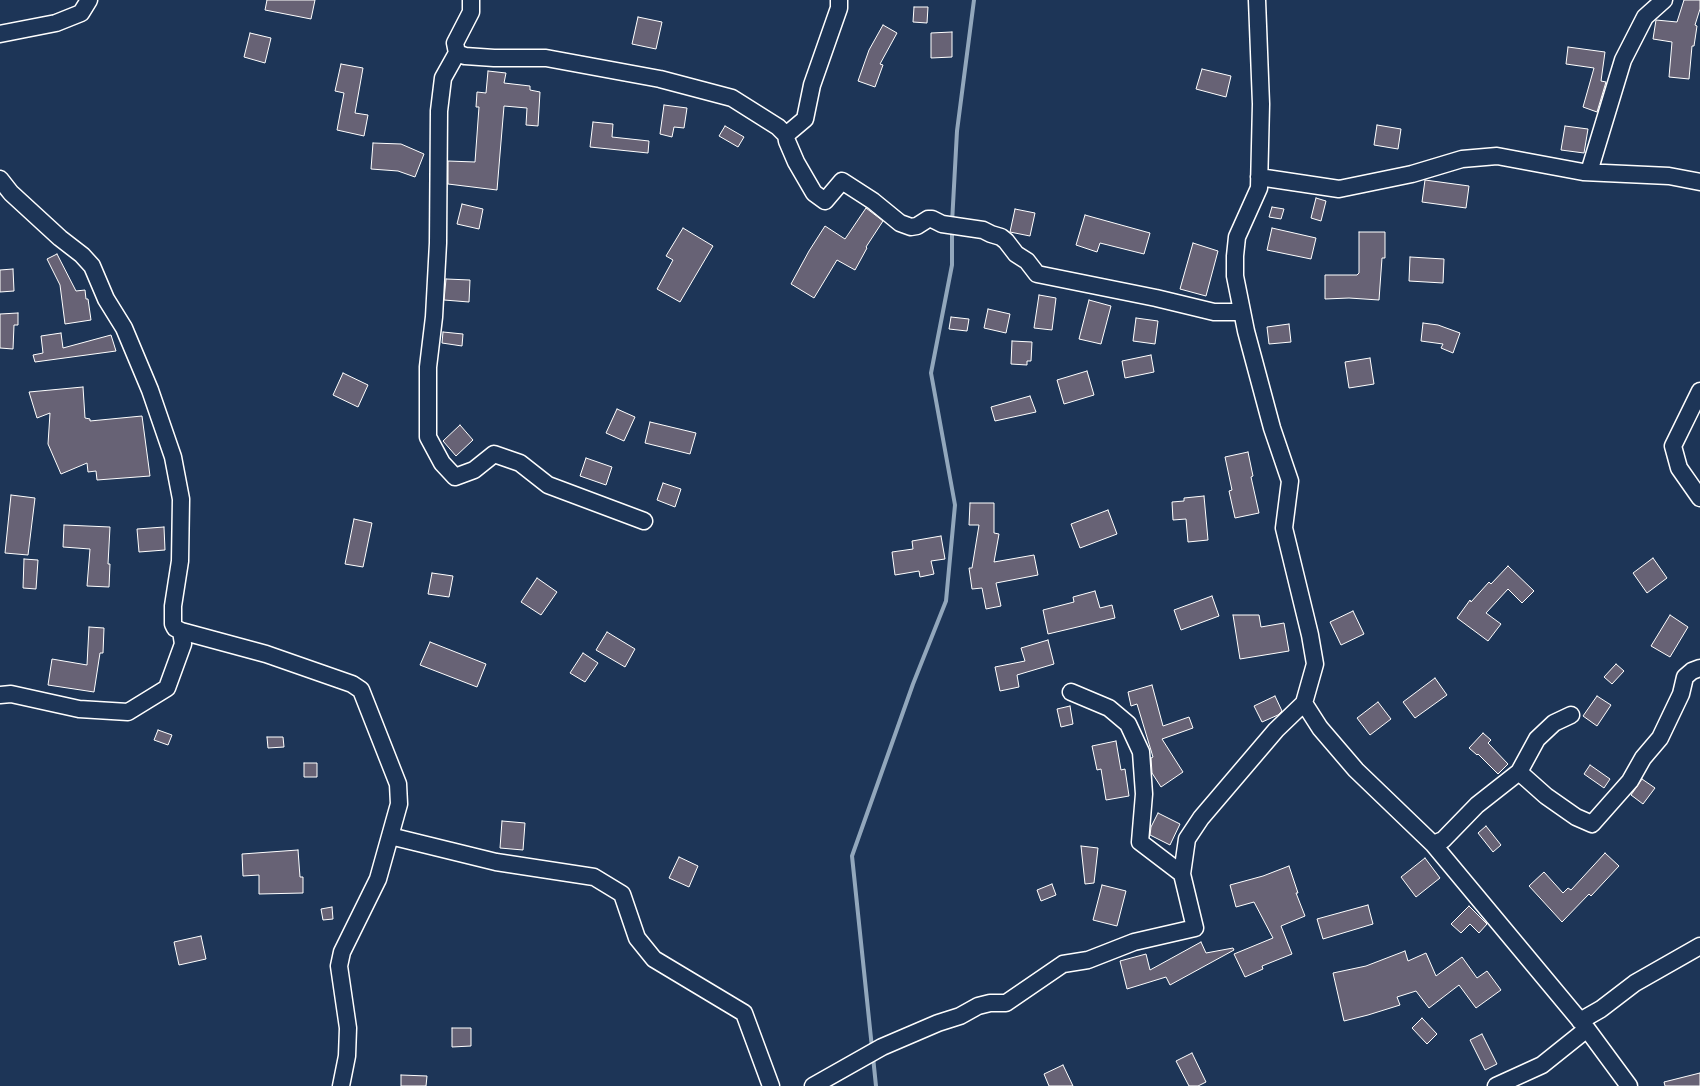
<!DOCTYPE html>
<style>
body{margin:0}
canvas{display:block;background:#1d3557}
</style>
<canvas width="1700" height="1086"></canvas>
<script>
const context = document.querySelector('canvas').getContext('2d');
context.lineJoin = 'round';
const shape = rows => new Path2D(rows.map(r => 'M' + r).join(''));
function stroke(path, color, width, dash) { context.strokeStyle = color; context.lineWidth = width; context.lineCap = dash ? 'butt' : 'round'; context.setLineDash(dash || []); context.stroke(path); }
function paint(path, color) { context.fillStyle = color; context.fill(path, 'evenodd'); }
stroke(shape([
 [952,223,957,131,974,0],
 [872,1048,852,856,913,684,946,601,955,505,931,373,952,265,952,229],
 [873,1057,876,1086]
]), '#92a7bc', 4);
const building = shape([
 [267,0,315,0,311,19,265,10,267,0],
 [1684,0,1700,0,1700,9,1695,25,1697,26,1694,46,1692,46,1689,79,1669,77,1672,42,1653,39,1656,20,1677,22,1684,0],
 [914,7,928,7,927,23,913,22,914,7],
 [638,17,662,22,656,49,632,44,638,17],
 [883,25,897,33,880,64,883,65,875,87,858,81,869,50,883,25],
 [952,32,952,57,931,58,931,33,952,32],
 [250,33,271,38,265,63,244,57,250,33],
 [1568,47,1605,52,1601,81,1606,82,1597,112,1583,107,1594,68,1566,64,1568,47],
 [341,64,363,68,355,113,368,115,364,136,337,130,344,93,335,91,341,64],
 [1202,69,1231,76,1226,97,1196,89,1202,69],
 [488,71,506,73,504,83,530,86,530,90,540,92,538,126,526,125,527,108,504,106,497,190,448,184,448,161,475,162,479,107,476,107,477,92,486,93,488,71],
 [664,105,687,108,684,128,674,127,672,137,660,134,664,105],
 [593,122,613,124,612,137,649,141,648,153,590,147,593,122],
 [1377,125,1401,129,1398,149,1374,145,1377,125],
 [725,126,744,137,738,147,719,136,725,126],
 [1565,126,1588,129,1584,153,1561,150,1565,126],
 [373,143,401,144,424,154,415,177,398,171,371,169,373,143],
 [1425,180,1469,186,1466,208,1422,202,1425,180],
 [1316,198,1326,201,1321,221,1311,218,1316,198],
 [462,204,483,209,479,229,457,224,462,204],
 [1272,207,1284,209,1281,219,1269,217,1272,207],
 [866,208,883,221,866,247,867,248,855,270,837,260,814,298,791,284,809,251,825,226,845,239,866,208],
 [1015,209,1035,213,1030,236,1010,232,1015,209],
 [1085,215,1150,233,1144,254,1100,243,1097,252,1076,245,1085,215],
 [683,228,713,246,680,302,657,289,673,260,666,256,683,228],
 [1272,228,1316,238,1311,259,1267,250,1272,228],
 [1359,232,1385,232,1385,258,1382,258,1379,300,1349,298,1325,299,1325,275,1357,275,1359,273,1359,232],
 [1193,243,1218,251,1206,296,1180,289,1193,243],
 [57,254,76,291,85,290,86,299,88,299,91,320,65,324,60,285,47,259,57,254],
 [1410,257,1444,259,1443,283,1409,281,1410,257],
 [13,269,14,291,0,292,0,270,13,269],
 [446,279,470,280,469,302,444,300,446,279],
 [1039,295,1056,298,1052,330,1034,328,1039,295],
 [1089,300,1111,306,1101,344,1079,339,1089,300],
 [988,309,1010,314,1006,333,984,328,988,309],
 [18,313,18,325,14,325,13,349,0,348,0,314,18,313],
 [951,317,969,319,967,331,949,329,951,317],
 [1136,318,1158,321,1155,344,1133,341,1136,318],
 [1423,323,1438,325,1460,333,1453,353,1441,348,1443,344,1421,341,1423,323],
 [1289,324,1291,342,1269,344,1267,327,1289,324],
 [443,332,463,334,462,346,442,343,443,332],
 [61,333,63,348,111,335,116,351,35,362,33,355,43,353,41,336,61,333],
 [1012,341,1032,342,1031,361,1027,361,1027,365,1011,364,1012,341],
 [1151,355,1154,372,1125,378,1122,361,1151,355],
 [1370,358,1374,384,1349,388,1345,362,1370,358],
 [1087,371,1094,395,1064,404,1057,380,1087,371],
 [343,373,368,385,358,407,333,395,343,373],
 [83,387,85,418,90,419,90,421,142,416,150,476,97,480,96,471,88,472,87,463,61,474,48,444,50,413,37,418,29,392,83,387],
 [1030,396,1036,412,995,421,991,407,1030,396],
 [617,409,635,417,624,441,606,433,617,409],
 [650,422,696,433,690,454,645,443,650,422],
 [460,425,473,440,456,456,443,441,460,425],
 [1248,452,1253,476,1251,477,1259,513,1235,518,1229,491,1232,490,1225,457,1248,452],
 [586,458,612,467,606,485,580,476,586,458],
 [663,483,681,489,675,507,657,500,663,483],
 [11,495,35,498,28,555,5,553,11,495],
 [1204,496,1208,540,1188,542,1186,519,1173,520,1172,502,1184,501,1184,498,1204,496],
 [970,503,994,503,994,533,999,534,994,562,1034,555,1038,575,996,583,1001,606,986,609,982,588,972,589,969,568,972,568,979,525,969,525,970,503],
 [1108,510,1117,534,1080,548,1071,524,1108,510],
 [354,519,372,523,363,567,345,564,354,519],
 [64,525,110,527,108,564,110,564,109,587,87,586,90,549,63,547,64,525],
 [164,527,165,550,139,552,137,529,164,527],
 [941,536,945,559,931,561,934,574,920,577,919,571,895,575,892,552,913,549,912,541,941,536],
 [1653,558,1667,578,1647,593,1633,573,1653,558],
 [24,559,38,560,36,589,23,588,24,559],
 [1508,566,1534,591,1522,603,1508,589,1486,613,1501,624,1488,641,1457,618,1470,600,1471,602,1489,582,1491,584,1508,566],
 [432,573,453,576,449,597,428,594,432,573],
 [537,578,557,592,541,615,521,602,537,578],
 [1095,591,1100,608,1112,605,1115,618,1048,634,1043,610,1074,602,1073,597,1095,591],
 [1212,596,1219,616,1181,630,1174,610,1212,596],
 [1353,611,1364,634,1341,645,1330,622,1353,611],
 [1233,615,1259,615,1261,627,1284,623,1289,651,1240,659,1233,615],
 [1670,615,1688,627,1670,657,1651,646,1670,615],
 [89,627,104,628,103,653,100,653,94,692,48,685,52,659,87,665,89,627],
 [607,632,635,649,625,667,596,650,607,632],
 [1048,640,1054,664,1017,675,1019,687,1000,691,995,667,1025,661,1021,648,1048,640],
 [430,642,486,664,477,687,420,665,430,642],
 [583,653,598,663,585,682,570,673,583,653],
 [1616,664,1624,671,1612,684,1604,677,1616,664],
 [1435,678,1447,695,1415,718,1403,702,1435,678],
 [1152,685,1163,726,1189,717,1193,728,1162,739,1183,772,1161,787,1152,773,1151,758,1153,757,1137,704,1131,706,1128,692,1152,685],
 [1275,696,1282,711,1278,715,1262,722,1254,706,1275,696],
 [1597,696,1611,705,1597,726,1583,716,1597,696],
 [1378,702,1391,719,1370,735,1357,718,1378,702],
 [1070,706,1073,724,1061,727,1057,709,1070,706],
 [158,730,172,735,168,745,154,740,158,730],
 [1483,733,1491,740,1488,743,1508,764,1498,774,1478,754,1477,755,1469,748,1483,733],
 [267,737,283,737,284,747,268,748,267,737],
 [1116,741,1121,770,1125,769,1129,796,1106,800,1101,769,1097,770,1092,746,1116,741],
 [304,763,317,763,317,777,304,777,304,763],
 [1590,765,1610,779,1604,788,1584,774,1590,765],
 [1642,779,1655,788,1643,804,1631,795,1642,779],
 [1158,813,1180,824,1170,845,1150,835,1151,827,1158,813],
 [502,821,525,823,523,850,500,848,502,821],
 [1486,826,1501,845,1493,852,1478,833,1486,826],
 [1081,846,1098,848,1094,883,1085,884,1081,846],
 [298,850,300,877,303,877,303,893,259,894,259,875,243,876,242,854,298,850],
 [1605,853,1619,866,1591,896,1589,894,1562,922,1529,886,1544,872,1563,893,1568,888,1571,890,1605,853],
 [679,857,698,866,689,887,669,878,679,857],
 [1425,858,1440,878,1416,897,1401,877,1425,858],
 [1289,866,1298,893,1296,893,1305,916,1281,926,1292,954,1262,966,1263,969,1245,977,1234,954,1273,938,1254,902,1236,907,1230,885,1263,876,1289,866],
 [1052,884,1056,895,1041,901,1037,890,1052,884],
 [1102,885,1126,891,1117,926,1093,920,1102,885],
 [1368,905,1373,924,1323,939,1317,919,1368,905],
 [1469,906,1487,924,1479,933,1470,924,1461,933,1451,924,1469,906],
 [332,907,333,919,323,920,321,909,332,907],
 [201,936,206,959,179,965,174,942,201,936],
 [1201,942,1206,953,1233,948,1234,950,1170,985,1166,977,1127,989,1120,961,1146,954,1150,970,1201,942],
 [1405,951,1408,961,1426,953,1436,976,1462,957,1477,978,1487,971,1501,990,1476,1008,1459,985,1429,1008,1416,991,1397,997,1400,1005,1368,1015,1344,1021,1333,973,1366,966,1405,951],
 [1422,1018,1437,1034,1427,1044,1412,1028,1422,1018],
 [452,1028,471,1028,471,1046,452,1047,452,1028],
 [1482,1034,1497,1064,1485,1070,1470,1040,1482,1034],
 [1192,1053,1206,1082,1198,1086,1189,1086,1176,1061,1192,1053],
 [1063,1065,1073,1086,1049,1086,1044,1074,1063,1065],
 [1700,1073,1700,1086,1665,1086,1664,1082,1700,1073],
 [401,1075,427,1076,426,1086,401,1086,401,1075]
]);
paint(building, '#676275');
stroke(building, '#fff', 1);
const minor = shape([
 [471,0,471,12,455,43,457,53,465,56,494,58,546,58,660,79,732,98,778,127,786,135,787,141,796,162,814,193,825,201,842,181,873,201,900,223,911,227,917,226,928,219,932,219,942,224,983,230,991,234,1001,237,1006,241,1016,254,1027,261,1037,274,1156,298,1214,312,1242,312],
 [0,34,56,23,81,13,89,0],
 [457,53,443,78,439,111,438,243,434,317,428,367,428,437,442,463,455,477,474,470,494,454,520,463,548,485,644,521],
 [786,135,805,119,812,85,839,8,839,0],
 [1589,172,1623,60,1645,17,1664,0],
 [1259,177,1339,189,1412,174,1462,159,1497,156,1583,172,1669,176,1700,182],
 [0,179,11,193,60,238,82,255,92,266,106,299,124,328,150,390,173,457,181,499,180,561,173,606,173,624,175,628,181,631,266,654,352,684,361,690,398,784,399,804,378,879,342,952,339,966,348,1028,347,1056,341,1086],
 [1700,391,1673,446,1679,468,1700,498],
 [1071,692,1109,708,1128,724,1141,752,1144,794,1140,842,1182,874],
 [0,695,11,694,79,709,128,712,167,688,183,644,181,631],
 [1304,703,1320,728,1356,770,1433,844,1443,840,1477,805,1519,772,1537,739,1554,723,1571,715],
 [1519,772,1546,796,1576,817,1592,824,1630,781,1643,758,1660,738,1681,694,1685,677,1692,671,1700,668],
 [390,836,496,862,594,877,622,894,637,938,654,959,744,1013,771,1086],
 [1433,844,1587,1029,1629,1086],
 [1580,1021,1601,1009,1635,983,1700,946],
 [813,1086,882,1047,938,1023,960,1016,978,1006,990,1003,1006,1003,1063,964,1088,960,1134,942,1195,928,1182,874,1187,839,1201,818,1276,730,1304,703,1315,664,1310,635,1284,528,1290,481,1272,428,1246,331,1235,276,1235,256,1237,237,1259,188,1261,104,1257,0],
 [1496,1086,1542,1065,1587,1029]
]);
stroke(minor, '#fff', 19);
stroke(minor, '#1d3557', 16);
</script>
